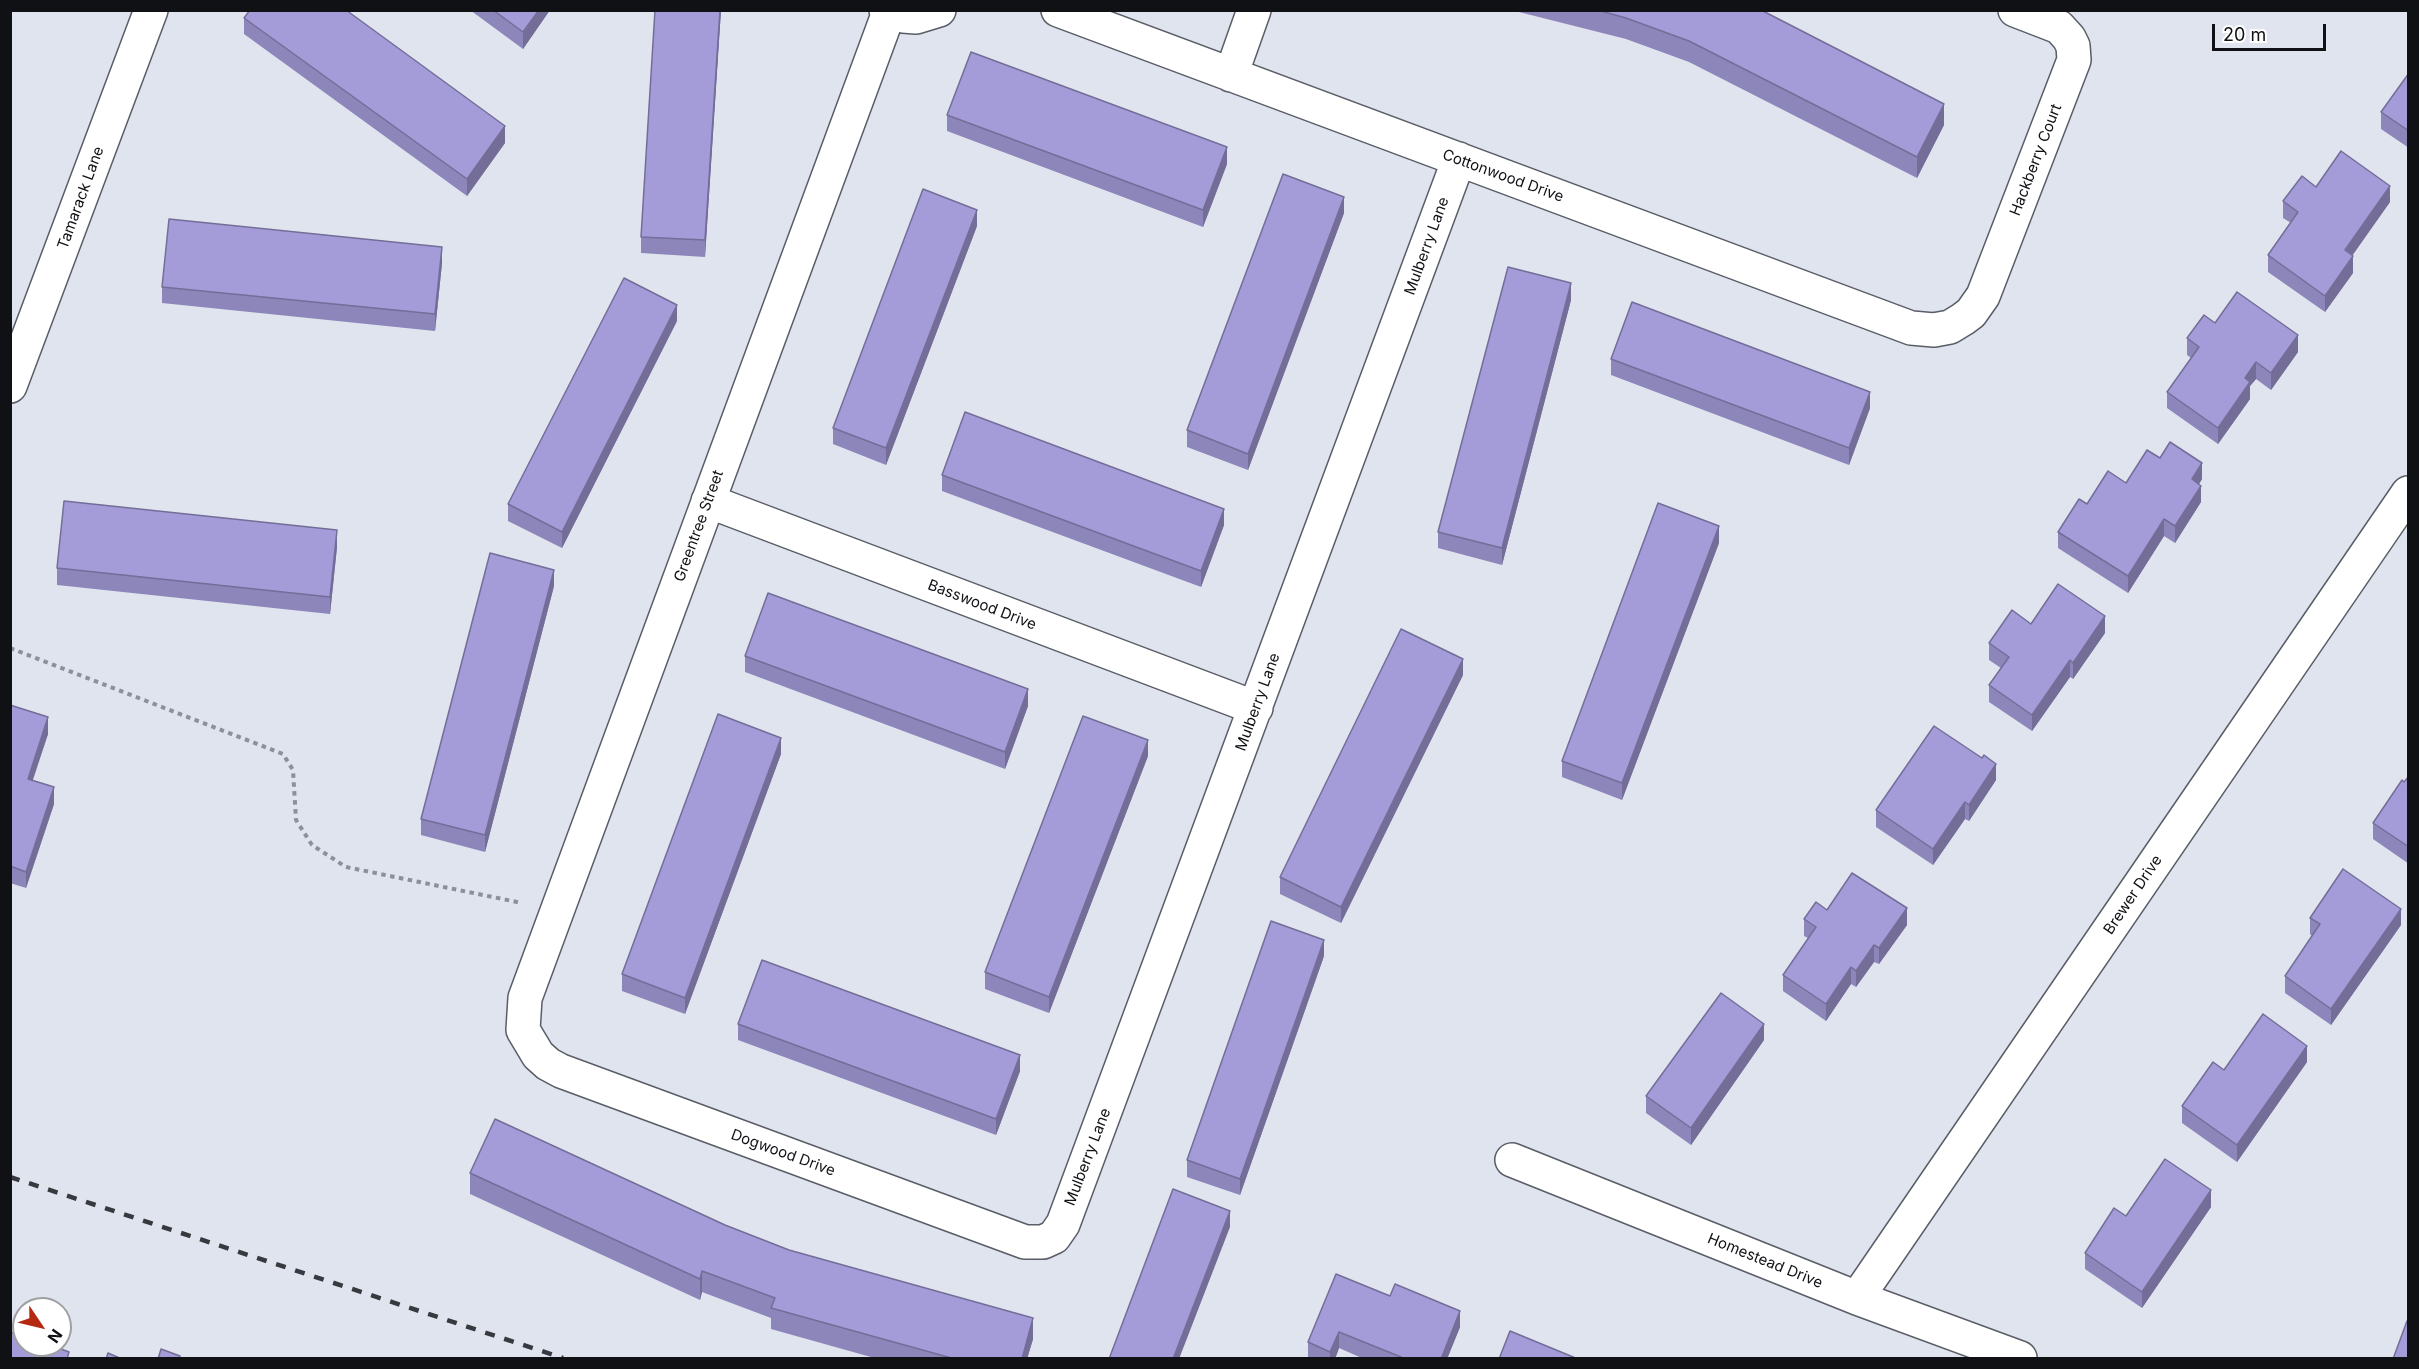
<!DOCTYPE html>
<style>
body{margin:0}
#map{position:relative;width:2419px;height:1369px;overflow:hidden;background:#dfe4ef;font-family:Inter,sans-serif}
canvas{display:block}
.frame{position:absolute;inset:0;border:12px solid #0f1115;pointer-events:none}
.north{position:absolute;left:12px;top:1297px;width:60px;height:60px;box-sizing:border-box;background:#fff;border:2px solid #9fa0a1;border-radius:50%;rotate:125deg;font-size:16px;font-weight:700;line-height:24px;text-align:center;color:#0f1115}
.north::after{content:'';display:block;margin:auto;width:21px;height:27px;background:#b52812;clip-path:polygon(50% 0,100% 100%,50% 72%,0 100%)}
.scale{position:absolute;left:2212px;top:24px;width:114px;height:27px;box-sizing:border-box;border:3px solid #0f1115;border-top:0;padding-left:8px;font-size:18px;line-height:21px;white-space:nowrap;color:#0f1115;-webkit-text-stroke:4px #fff;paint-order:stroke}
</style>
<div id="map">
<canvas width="2419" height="1369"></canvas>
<div class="frame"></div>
<div class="north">N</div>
<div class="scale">20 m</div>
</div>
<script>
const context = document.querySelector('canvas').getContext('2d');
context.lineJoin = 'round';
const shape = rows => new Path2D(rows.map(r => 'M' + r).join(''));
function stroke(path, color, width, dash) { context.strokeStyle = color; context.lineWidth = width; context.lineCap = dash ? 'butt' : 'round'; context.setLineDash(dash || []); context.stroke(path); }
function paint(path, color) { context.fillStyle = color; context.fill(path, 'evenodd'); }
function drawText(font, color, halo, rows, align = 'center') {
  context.font = font + ' Inter,sans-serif'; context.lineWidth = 4.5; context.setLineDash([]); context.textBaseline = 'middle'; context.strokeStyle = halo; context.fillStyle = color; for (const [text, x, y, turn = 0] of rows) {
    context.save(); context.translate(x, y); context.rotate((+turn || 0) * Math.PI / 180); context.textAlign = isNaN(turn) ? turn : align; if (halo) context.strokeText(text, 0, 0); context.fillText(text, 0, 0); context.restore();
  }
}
const street = shape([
 [886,10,903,16,916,17,939,10],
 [1058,10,1911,328,1934,330,1950,327,1963,319,1971,313,1983,296,2074,60,2073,46,2069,38,2059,27,2015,10],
 [889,12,525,998,523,1030,538,1055,548,1064,561,1071,1025,1242,1043,1242,1054,1237,1063,1224,1459,159],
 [1231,75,1254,10],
 [10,386,151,10],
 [708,501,1256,708],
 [1512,1160,1857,1298,2020,1358],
 [1857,1298,2408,493]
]);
stroke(street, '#585d66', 36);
stroke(shape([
 [10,648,283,754,293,770,296,820,312,845,346,867,522,903]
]), '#8c9098', 4, [4.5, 4.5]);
stroke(street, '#fff', 33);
stroke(shape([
 [10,1177,563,1358]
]), '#37393e', 4.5, [10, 10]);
paint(shape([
 [470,10,550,10,523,49],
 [721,10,705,257,641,253,641,237],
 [1511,10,1761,10,1944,125,1917,178,1689,62,1626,39],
 [244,18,505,143,467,196,244,34],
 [2409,73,2409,148,2381,129,2381,112],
 [947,115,1227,164,1203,227,947,131],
 [2316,187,2390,202,2352,255,2353,273,2325,312,2268,272,2268,255,2291,223,2283,218,2283,201],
 [1344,213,1248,470,1187,447,1187,430],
 [977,226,886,465,833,444,833,428],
 [442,263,435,331,162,303,162,287],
 [1571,300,1502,565,1438,548,1438,532],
 [677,321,562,548,508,521,508,504],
 [2215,323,2298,352,2271,390,2256,379,2250,386,2250,399,2218,444,2167,408,2167,392,2191,358,2187,355,2187,338],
 [1611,359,1870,408,1849,465,1611,375],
 [2160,458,2202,479,2199,484,2201,502,2175,543,2164,536,2128,593,2058,548,2058,532,2087,504,2126,483],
 [942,475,1224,525,1201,587,942,491],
 [1719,543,1622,800,1562,777,1562,761],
 [337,547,330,614,57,585,57,568],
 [554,586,485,852,421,835,421,819],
 [2031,624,2105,633,2073,679,2070,677,2032,731,1989,702,1989,685,2001,668,1989,660,1989,643],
 [745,656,1028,706,1005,769,745,672],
 [1463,675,1341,923,1280,894,1280,877],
 [10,705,48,734,32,780,54,804,26,888,10,883],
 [781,754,685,1014,622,991,622,974],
 [1148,756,1049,1013,985,989,985,972],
 [2409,776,2409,864,2373,839,2373,823],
 [1996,780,1969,821,1965,819,1933,865,1876,827,1876,810],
 [1827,910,1907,925,1879,964,1874,962,1856,987,1851,984,1826,1021,1783,991,1783,975,1808,938,1804,936,1804,919],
 [2310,918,2401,925,2331,1025,2285,993,2285,976,2312,936,2310,934],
 [1324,956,1240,1195,1187,1177,1187,1160],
 [738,1024,1020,1071,996,1135,738,1040],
 [1764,1040,1691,1145,1646,1113,1646,1096],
 [2307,1062,2237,1162,2182,1123,2182,1106,2224,1070],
 [470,1173,725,1225,789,1250,1033,1339,1027,1359,878,1359,771,1329,771,1318,702,1292,700,1300,470,1194],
 [2211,1207,2142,1308,2085,1269,2085,1253,2126,1216],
 [1336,1274,1460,1327,1447,1359,1364,1359,1339,1348,1335,1359,1308,1359,1308,1342]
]), '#8d86bb');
paint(shape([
 [539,10,550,10,523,49,523,32],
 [720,10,721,10,705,257,705,240],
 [1944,104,1944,125,1917,178,1917,157],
 [505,126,505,143,467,196,467,179],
 [1227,147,1227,164,1203,227,1203,210],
 [2390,186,2390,202,2345,266,2345,250],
 [1344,197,1344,213,1248,470,1248,454],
 [977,210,977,226,886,465,886,448],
 [442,247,442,263,435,331,435,314],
 [2353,256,2353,273,2325,312,2325,296],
 [1571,283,1571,300,1502,565,1502,548],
 [677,305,677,321,562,548,562,532],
 [2298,335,2298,352,2271,390,2271,373],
 [2256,362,2256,379,2250,386,2250,399,2218,444,2218,428,2245,378],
 [1870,392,1870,408,1849,465,1849,448],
 [2202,463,2202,479,2192,496,2192,479],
 [2201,486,2201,502,2175,543,2175,526],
 [1224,509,1224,525,1201,587,1201,571],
 [2164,519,2164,536,2128,593,2128,576],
 [1719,526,1719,543,1622,800,1622,783],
 [337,530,337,547,330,614,330,597],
 [554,570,554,586,485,852,485,835],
 [2105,616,2105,633,2073,679,2073,663],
 [1463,659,1463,675,1341,923,1341,907],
 [2070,660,2070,677,2032,731,2032,715],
 [1028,689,1028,706,1005,769,1005,752],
 [48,717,48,734,28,795,28,779],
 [781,738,781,754,685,1014,685,998],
 [1148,740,1148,756,1049,1013,1049,997],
 [1996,764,1996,780,1969,821,1969,805],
 [54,787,54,804,26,888,26,872],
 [1965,802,1965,819,1933,865,1933,849],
 [1907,908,1907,925,1879,964,1879,948],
 [2401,909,2401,925,2331,1025,2331,1009],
 [1324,940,1324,956,1240,1195,1240,1179],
 [1874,945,1874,962,1856,987,1856,971],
 [1851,967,1851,984,1826,1021,1826,1004],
 [1764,1024,1764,1040,1691,1145,1691,1128],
 [2307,1046,2307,1062,2237,1162,2237,1145],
 [1020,1055,1020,1071,996,1135,996,1119],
 [2211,1190,2211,1207,2142,1308,2142,1292],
 [1230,1211,1230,1227,1179,1359,1173,1359],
 [702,1271,702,1292,700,1300,700,1279],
 [1460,1311,1460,1327,1447,1359,1441,1359],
 [1033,1318,1033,1339,1027,1359,1022,1359],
 [1339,1332,1339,1348,1335,1359,1330,1359,1330,1352]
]), '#736d98');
const building = shape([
 [250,10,346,10,505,126,467,179,244,18,250,10],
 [493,10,539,10,523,32,493,10],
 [655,10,720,10,705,240,641,237,655,10],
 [1597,10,1761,10,1944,104,1917,157,1689,41,1626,18,1597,10],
 [971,52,1227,147,1203,210,947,115,971,52],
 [2409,73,2409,131,2381,112,2409,73],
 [2341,151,2390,186,2345,250,2353,256,2325,296,2268,255,2298,212,2283,201,2302,176,2316,187,2341,151],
 [1283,174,1344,197,1248,454,1187,430,1283,174],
 [923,189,977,210,886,448,833,428,923,189],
 [169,219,442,247,435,314,162,287,169,219],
 [1508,267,1571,283,1502,548,1438,532,1508,267],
 [624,278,677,305,562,532,508,504,624,278],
 [2237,292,2298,335,2271,373,2256,362,2245,378,2250,382,2218,428,2167,392,2199,347,2187,338,2204,315,2215,323,2237,292],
 [1632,302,1870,392,1849,448,1611,359,1632,302],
 [965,412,1224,509,1201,571,942,475,965,412],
 [2170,442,2202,463,2192,479,2201,486,2175,526,2164,519,2128,576,2058,532,2079,499,2087,504,2108,471,2126,483,2147,450,2160,458,2170,442],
 [64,501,337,530,330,597,57,568,64,501],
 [1658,503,1719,526,1622,783,1562,761,1658,503],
 [490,553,554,570,485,835,421,819,490,553],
 [2058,584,2105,616,2073,663,2070,660,2032,715,1989,685,2009,657,1989,643,2012,610,2031,624,2058,584],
 [768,593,1028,689,1005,752,745,656,768,593],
 [1401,629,1463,659,1341,907,1280,877,1401,629],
 [10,705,48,717,28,779,54,787,26,872,10,866,10,705],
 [718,714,781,738,685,998,622,974,718,714],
 [1083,716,1148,740,1049,997,985,972,1083,716],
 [1934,726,1982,758,1984,755,1996,764,1969,805,1965,802,1933,849,1876,810,1934,726],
 [2409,776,2409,847,2373,823,2402,780,2404,782,2409,776],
 [2343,869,2401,909,2331,1009,2285,976,2320,924,2310,918,2343,869],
 [1852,873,1907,908,1879,948,1874,945,1856,971,1851,967,1826,1004,1783,975,1816,927,1804,919,1816,902,1827,910,1852,873],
 [1271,921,1324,940,1240,1179,1187,1160,1271,921],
 [762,960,1020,1055,996,1119,738,1024,762,960],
 [1721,993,1764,1024,1691,1128,1646,1096,1721,993],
 [2263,1014,2307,1046,2237,1145,2182,1106,2213,1062,2224,1070,2263,1014],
 [495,1119,725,1225,789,1250,1033,1318,1022,1359,955,1359,771,1308,775,1298,702,1271,700,1279,470,1173,495,1119],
 [2165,1159,2211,1190,2142,1292,2085,1253,2114,1208,2126,1216,2165,1159],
 [1173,1189,1230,1211,1173,1359,1109,1359,1173,1189],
 [1336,1274,1390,1296,1395,1284,1460,1311,1441,1359,1400,1359,1401,1357,1339,1332,1330,1352,1308,1342,1336,1274],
 [2407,1321,2409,1322,2409,1359,2393,1359,2407,1321],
 [1510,1331,1578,1359,1499,1359,1510,1331],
 [10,1332,24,1336,24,1345,50,1345,69,1352,67,1359,10,1359,10,1332],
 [161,1349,180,1356,179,1359,158,1359,161,1349],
 [108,1353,122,1359,106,1359,108,1353]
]);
paint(building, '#a49cd9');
stroke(building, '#736d98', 1.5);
drawText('15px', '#0f1115', '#fff', [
 ["Hackberry Court",2036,160,-69],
 ["Cottonwood Drive",1503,176,20],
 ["Tamarack Lane",81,198,-70],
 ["Mulberry Lane",1427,246,-70],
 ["Greentree Street",699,526,-70],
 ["Basswood Drive",982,605,21],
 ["Mulberry Lane",1258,702,-70],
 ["Brewer Drive",2133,895,-56],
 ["Dogwood Drive",783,1153,20],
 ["Mulberry Lane",1088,1157,-69],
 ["Homestead Drive",1765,1261,22]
]);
</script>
